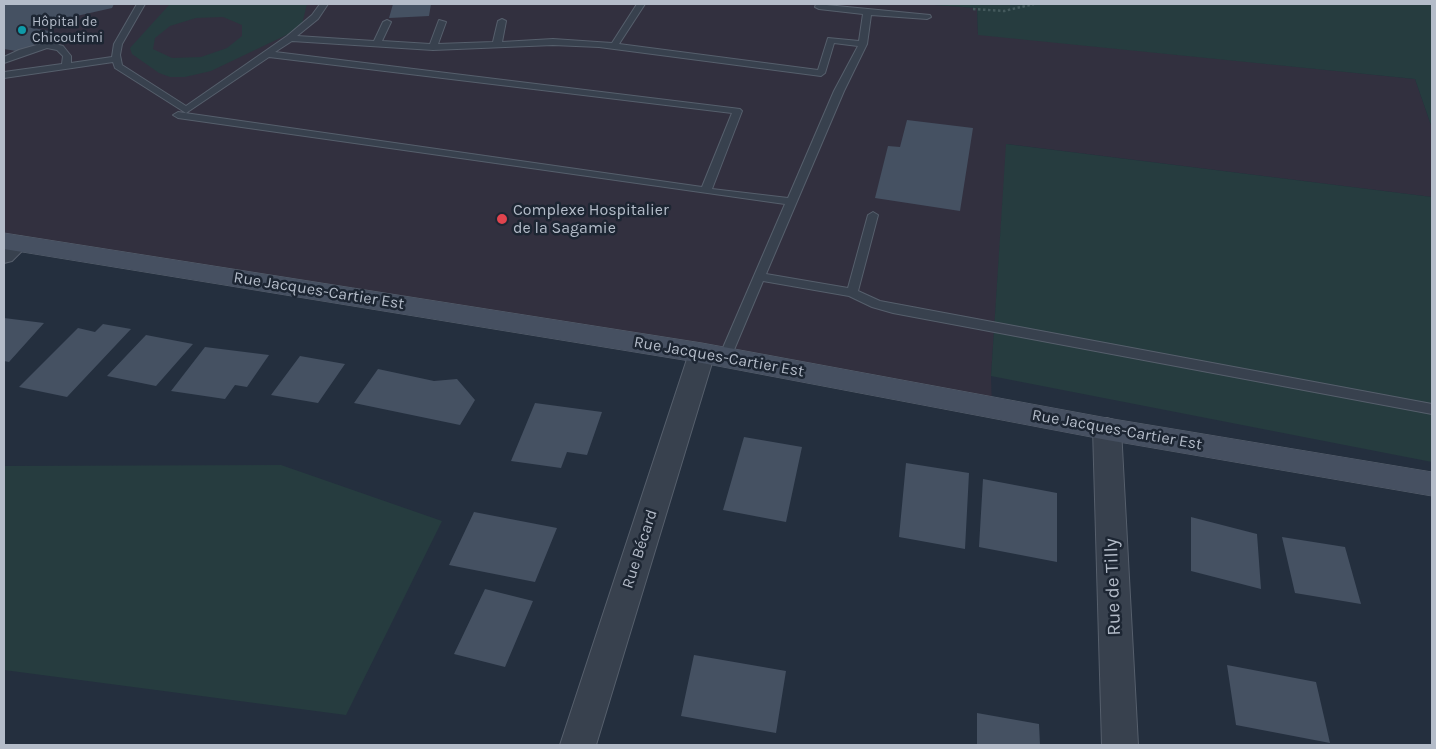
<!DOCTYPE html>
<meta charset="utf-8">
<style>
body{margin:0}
#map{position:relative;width:1436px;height:749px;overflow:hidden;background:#242f3e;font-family:Karla,sans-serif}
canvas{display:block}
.frame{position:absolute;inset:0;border:5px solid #b4bcc9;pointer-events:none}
</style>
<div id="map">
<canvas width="1436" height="749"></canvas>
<div class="frame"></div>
</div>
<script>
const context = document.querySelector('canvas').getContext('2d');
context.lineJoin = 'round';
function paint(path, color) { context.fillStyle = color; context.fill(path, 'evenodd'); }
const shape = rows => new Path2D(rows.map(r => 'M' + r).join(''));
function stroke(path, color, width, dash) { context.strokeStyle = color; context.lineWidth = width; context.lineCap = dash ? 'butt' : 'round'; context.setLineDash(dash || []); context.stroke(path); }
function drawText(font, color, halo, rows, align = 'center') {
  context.font = font + ' Karla,sans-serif'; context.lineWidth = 5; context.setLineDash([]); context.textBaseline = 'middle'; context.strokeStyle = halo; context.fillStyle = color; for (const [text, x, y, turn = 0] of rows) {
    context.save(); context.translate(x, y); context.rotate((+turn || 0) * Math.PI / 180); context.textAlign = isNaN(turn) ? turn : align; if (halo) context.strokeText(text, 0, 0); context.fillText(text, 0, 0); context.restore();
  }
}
paint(shape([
 [4,4,921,4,977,8,978,34,1415,79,1432,128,1432,197,1007,144,991,376,992,408,4,241]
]), '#32303f');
paint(shape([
 [170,4,307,4,301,28,211,71,185,77,170,77,159,73,132,54,130,48],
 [223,17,242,25,242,36,227,48,201,57,172,58,153,49,155,38,170,26,196,18],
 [921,4,1432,4,1432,128,1415,79,978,35,977,8],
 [1006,144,1432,197,1432,462,991,376],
 [281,465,442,521,346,715,4,670,4,466]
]), '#263c3f');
paint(shape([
 [4,4,114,4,112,8,28,27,54,32,22,52,4,49],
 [393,4,431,4,429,16,389,18],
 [907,120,973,128,960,211,875,198,888,146,900,147],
 [4,318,44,323,9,362,4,361],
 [103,324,131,329,67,397,19,387,78,328,95,332],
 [146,335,193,344,156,386,107,376],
 [205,347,269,355,247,387,235,385,225,399,171,391],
 [300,356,345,364,318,403,271,395],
 [378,369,434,381,457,379,475,400,460,425,354,403],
 [535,403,602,412,587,455,567,452,561,468,511,461],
 [744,437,802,447,786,522,723,510],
 [906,463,969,473,965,549,899,537],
 [983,479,1057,493,1057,562,979,547],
 [474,512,557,528,535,582,449,565],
 [1191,517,1257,534,1261,589,1191,571],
 [1282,537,1345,547,1361,604,1295,593],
 [485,589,533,601,505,667,454,654],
 [694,655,786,671,776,733,681,716],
 [1227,665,1316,682,1330,743,1236,725],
 [977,713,1039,724,1040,745,977,745]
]), '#455162');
const lane = shape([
 [137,4,145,4,122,44,120,55,122,65,186,106,287,36,312,15,320,4,328,4,318,19,297,36,374,41,383,22,387,20,391,22,382,41,430,44,439,20,446,22,438,44,493,42,498,21,502,19,506,21,502,42,553,39,612,43,637,4,645,4,619,44,818,70,828,38,859,41,863,14,819,9,815,7,816,4,930,15,931,17,927,19,871,15,867,44,844,91,766,274,848,288,868,215,873,212,878,215,858,291,880,301,1432,404,1432,414,893,313,872,307,849,296,763,281,731,357,729,360,721,360,719,357,785,204,178,118,173,115,178,112,702,187,732,113,269,57,186,113,115,68,113,62,4,78,4,72,62,64,63,56,57,50,47,48,4,63,4,57,19,50,47,42,63,46,71,56,71,63,112,57,114,44,137,4],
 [292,41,433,50,553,45,599,47,821,76,825,73,834,43,858,46,834,91,788,198,712,189,742,111,740,109,275,52,292,41]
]);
const street = shape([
 [19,236,27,238,30,243,12,261,4,263,4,244,11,238,19,236],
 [702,344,711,346,715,353,596,745,560,745,689,353,693,346,702,344],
 [1107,418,1117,421,1121,429,1138,745,1102,745,1093,429,1097,421,1107,418]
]);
const secondary = shape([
 [4,233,702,343,1107,418,1432,472,1432,496,1107,440,702,363,4,249,4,233]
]);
stroke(lane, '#565f6c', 2);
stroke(street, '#565f6c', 2);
stroke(secondary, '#565f6c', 1);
stroke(shape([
 [973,9,1004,11,1034,4]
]), '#44595c', 2.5, [2.5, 2.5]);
paint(lane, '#38414e');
paint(street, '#38414e');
paint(secondary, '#465061');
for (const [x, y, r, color] of [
 [22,30,5,"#0f9aa8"],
 [502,219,6,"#e0444e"]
]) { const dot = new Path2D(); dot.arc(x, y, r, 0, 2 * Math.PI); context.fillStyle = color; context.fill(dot); stroke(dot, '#1d2633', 2); }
drawText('14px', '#b4bcc9', '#1d2633', [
 ["Hôpital de",32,22],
 ["Chicoutimi",32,38]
], 'left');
drawText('16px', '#b4bcc9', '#1d2633', [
 ["Complexe Hospitalier",513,210],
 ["de la Sagamie",513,228]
], 'left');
drawText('16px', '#b4bcc9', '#1d2633', [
 ["Rue Jacques-Cartier Est",319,291,9],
 ["Rue Jacques-Cartier Est",719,357,10],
 ["Rue Jacques-Cartier Est",1117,430,10],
 ["Rue Bécard",640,549,-72]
]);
drawText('19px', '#b4bcc9', '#1d2633', [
 ["Rue de Tilly",1113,587,-92]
]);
</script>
